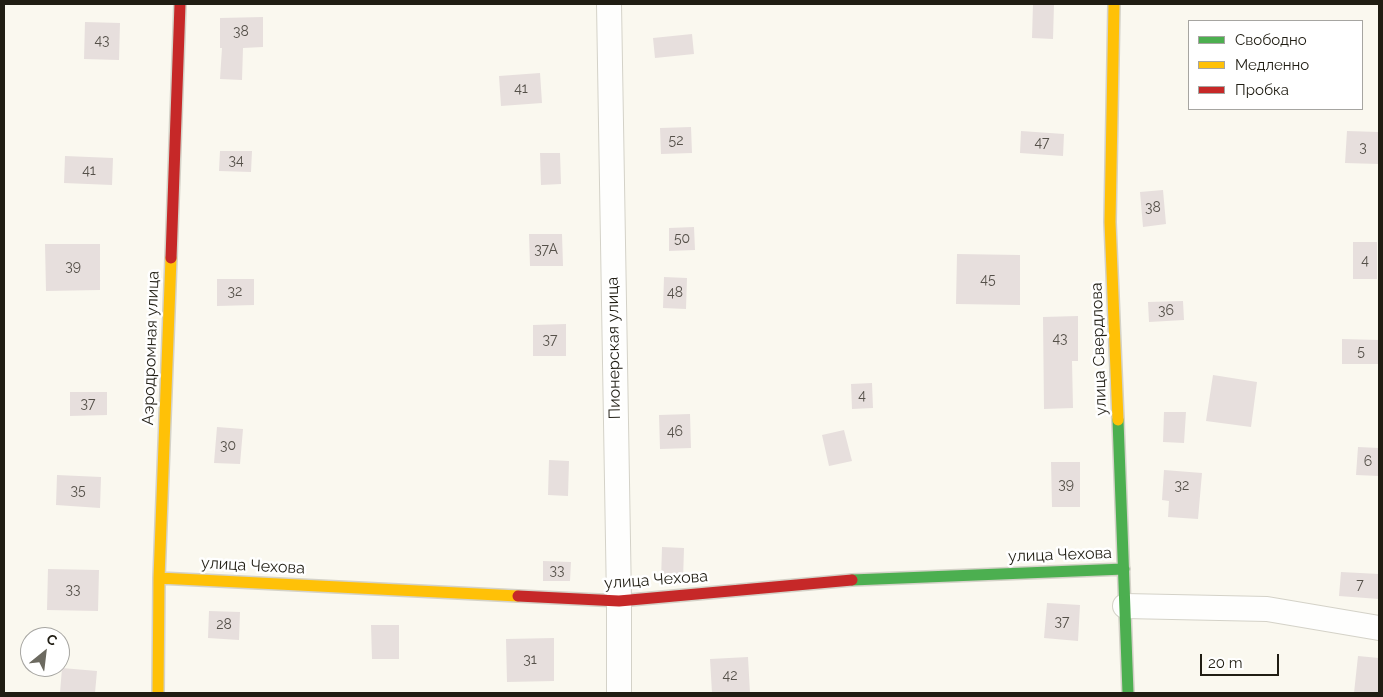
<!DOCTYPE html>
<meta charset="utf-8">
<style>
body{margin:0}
#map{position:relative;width:1383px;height:697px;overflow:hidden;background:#faf8ef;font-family:Raleway,sans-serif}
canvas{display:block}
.frame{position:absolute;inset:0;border:5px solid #201d13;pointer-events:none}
.legend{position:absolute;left:1188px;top:20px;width:175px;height:90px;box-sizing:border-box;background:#fff;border:1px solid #a6a5a1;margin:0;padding:6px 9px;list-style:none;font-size:15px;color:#201d13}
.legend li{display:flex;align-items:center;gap:10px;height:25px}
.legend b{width:25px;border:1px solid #a6a5a1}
.north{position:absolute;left:20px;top:627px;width:50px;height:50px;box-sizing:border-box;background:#fff;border:1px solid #a6a5a1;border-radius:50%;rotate:29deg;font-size:14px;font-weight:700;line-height:20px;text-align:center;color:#201d13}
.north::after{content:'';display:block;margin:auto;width:18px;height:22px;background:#6c6a60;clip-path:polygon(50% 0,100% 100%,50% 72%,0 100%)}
.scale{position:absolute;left:1200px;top:654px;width:79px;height:22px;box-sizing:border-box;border:2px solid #201d13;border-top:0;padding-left:6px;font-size:15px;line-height:18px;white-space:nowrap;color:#201d13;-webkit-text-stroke:4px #fff;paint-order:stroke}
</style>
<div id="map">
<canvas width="1383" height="697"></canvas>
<div class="frame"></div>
<ul class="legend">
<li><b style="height:6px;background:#4caf50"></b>Свободно</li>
<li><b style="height:6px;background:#ffc107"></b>Медленно</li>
<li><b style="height:6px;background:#c62828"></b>Пробка</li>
</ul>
<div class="north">С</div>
<div class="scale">20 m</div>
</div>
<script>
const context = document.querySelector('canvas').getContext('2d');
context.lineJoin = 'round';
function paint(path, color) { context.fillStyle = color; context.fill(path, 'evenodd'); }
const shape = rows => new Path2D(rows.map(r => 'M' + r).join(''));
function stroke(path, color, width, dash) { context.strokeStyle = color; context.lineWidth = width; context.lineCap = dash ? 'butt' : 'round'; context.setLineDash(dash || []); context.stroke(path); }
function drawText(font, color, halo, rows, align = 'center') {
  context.font = font + ' Raleway,sans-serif'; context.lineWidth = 5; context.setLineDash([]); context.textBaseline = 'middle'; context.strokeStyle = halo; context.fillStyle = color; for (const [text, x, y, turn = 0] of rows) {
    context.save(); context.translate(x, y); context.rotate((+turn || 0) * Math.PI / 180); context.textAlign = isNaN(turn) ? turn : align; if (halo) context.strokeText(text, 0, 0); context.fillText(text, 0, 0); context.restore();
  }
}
paint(shape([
 [1033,4,1054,4,1053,39,1032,38],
 [263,17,263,47,243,48,242,80,220,79,222,48,220,48,220,18],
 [85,22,120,23,119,60,84,59],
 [692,34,694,54,655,58,653,38],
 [540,73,542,103,501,106,499,76],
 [691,127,692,153,661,154,660,128],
 [1021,131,1064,134,1063,156,1020,153],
 [1347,131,1379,132,1379,164,1345,163],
 [220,151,252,151,251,172,219,171],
 [540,153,560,153,561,184,541,185],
 [65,156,113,158,112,185,64,183],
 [1163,190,1166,224,1143,227,1140,192],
 [694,227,695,250,669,251,669,228],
 [529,234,562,234,563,266,530,266],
 [1353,242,1377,242,1377,279,1353,279],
 [45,244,100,244,100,290,46,291],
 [957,254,1020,255,1020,305,956,304],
 [664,277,687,278,686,309,663,308],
 [217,279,254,279,254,305,217,306],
 [1183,301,1184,320,1149,322,1148,302],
 [1078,316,1078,361,1072,361,1073,408,1044,409,1043,317],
 [566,324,566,356,533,356,533,325],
 [1342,339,1379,340,1379,364,1342,364],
 [1213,375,1257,382,1251,427,1206,421],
 [872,383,873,408,852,409,851,384],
 [70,392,107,392,107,415,70,416],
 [1164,412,1186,412,1184,443,1163,442],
 [690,414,691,448,660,449,659,415],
 [217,427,243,429,240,464,214,463],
 [844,430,852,461,829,466,822,435],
 [1358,447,1379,448,1379,476,1356,475],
 [549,460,569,461,568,496,548,495],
 [1051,462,1080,462,1080,507,1052,507],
 [1164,470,1202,473,1198,519,1168,517,1169,501,1162,500],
 [57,475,101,477,100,508,56,505],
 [662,547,684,548,683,580,661,581],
 [543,561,571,562,570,581,543,581],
 [48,569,99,570,98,611,47,610],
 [1341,572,1379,574,1379,599,1339,596],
 [1047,603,1080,605,1078,641,1044,638],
 [209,611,240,612,239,640,208,638],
 [371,625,399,625,399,659,372,659],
 [554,638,554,681,507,682,506,639],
 [1358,656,1379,658,1379,693,1354,693],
 [748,657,750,693,712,693,710,659],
 [62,668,97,671,95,693,60,693]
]), '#e7dfdd');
const street = shape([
 [609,4,619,601,619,693],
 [1125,606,1267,609,1379,628]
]);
const fast = shape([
 [1118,420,1128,693],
 [852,580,1124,569]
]);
const slow = shape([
 [1114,4,1110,222,1118,420],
 [159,578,518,596],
 [158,693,159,578,171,258]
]);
const jam = shape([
 [171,258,180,4],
 [518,596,619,601,852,580]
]);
stroke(street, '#d4d2c8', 26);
stroke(fast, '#d4d2c8', 14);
stroke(slow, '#d4d2c8', 14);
stroke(jam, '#d4d2c8', 14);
stroke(street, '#fefefd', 24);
stroke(fast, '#4caf50', 11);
stroke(slow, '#ffc107', 11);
stroke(jam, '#c62828', 11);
drawText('14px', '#555049', null, [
 ["38",241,32],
 ["43",102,41],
 ["41",521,89],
 ["52",676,141],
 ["47",1042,143],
 ["3",1363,148],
 ["34",236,161],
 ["41",89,171],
 ["38",1153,208],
 ["50",682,239],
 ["37А",546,250],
 ["4",1365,261],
 ["39",73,267],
 ["45",988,280],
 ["32",235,292],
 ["48",675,293],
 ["36",1166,311],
 ["43",1060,339],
 ["37",550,340],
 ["5",1361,352],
 ["4",862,396],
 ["37",88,404],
 ["46",675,432],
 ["30",228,446],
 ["6",1368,462],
 ["39",1066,485],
 ["32",1182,486],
 ["35",78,491],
 ["33",557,571],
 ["7",1360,585],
 ["33",73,590],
 ["37",1062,622],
 ["28",224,625],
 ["31",530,660],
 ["42",730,676]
]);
drawText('16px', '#201d13', '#fff', [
 ["Аэродромная улица",151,348,-88],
 ["Пионерская улица",614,348,-91],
 ["улица Свердлова",1099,349,-92],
 ["улица Чехова",1060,555,-2],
 ["улица Чехова",253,566,3],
 ["улица Чехова",656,580,-4]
]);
</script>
